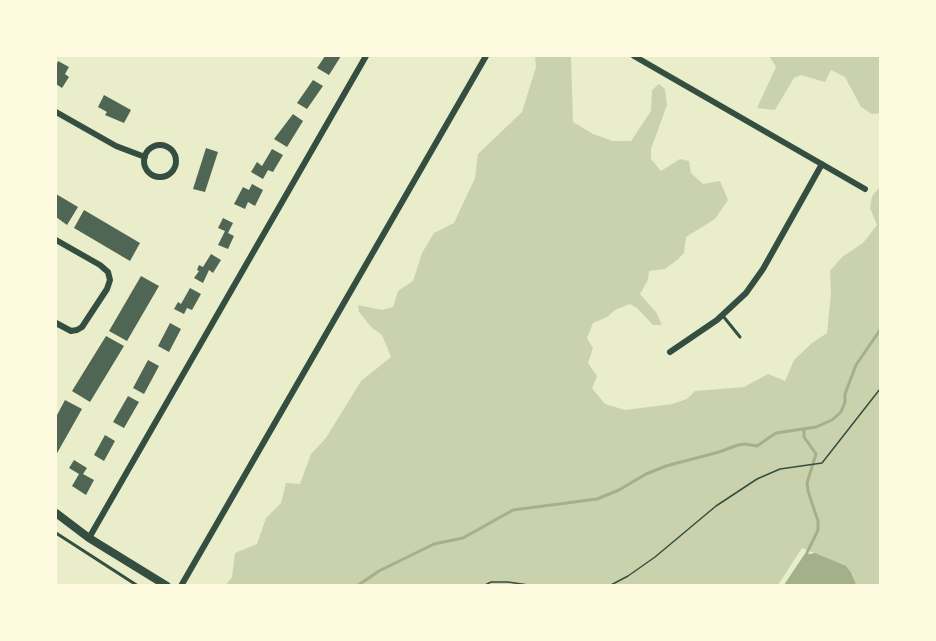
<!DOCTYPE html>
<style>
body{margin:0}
#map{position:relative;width:936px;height:641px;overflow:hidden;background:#e9edc9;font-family:"Source Serif 4",serif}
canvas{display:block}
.frame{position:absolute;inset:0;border:57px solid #fefae0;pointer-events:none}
</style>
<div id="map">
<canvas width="936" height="641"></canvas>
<div class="frame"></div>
</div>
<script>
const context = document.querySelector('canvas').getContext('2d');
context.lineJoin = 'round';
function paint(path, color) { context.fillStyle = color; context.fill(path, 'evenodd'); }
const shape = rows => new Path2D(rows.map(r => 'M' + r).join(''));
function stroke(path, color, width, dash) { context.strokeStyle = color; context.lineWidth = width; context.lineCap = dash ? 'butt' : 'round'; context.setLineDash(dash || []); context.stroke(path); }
paint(shape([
 [535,56,571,56,573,122,593,134,613,141,631,141,651,111,652,90,659,84,665,89,667,105,651,149,651,159,661,171,680,159,689,161,691,173,703,184,720,181,728,200,715,219,686,237,684,253,677,260,665,269,649,271,648,280,640,294,656,312,662,325,653,325,637,308,630,304,615,310,607,317,593,323,587,338,593,348,588,363,597,376,592,388,605,404,625,410,672,404,687,399,695,391,744,387,768,374,785,381,794,360,812,343,827,333,831,294,830,271,842,257,863,243,877,225,870,208,872,196,880,187,880,585,854,585,853,574,822,556,802,548,778,585,225,586,232,577,235,553,257,544,266,518,281,503,286,483,300,484,311,454,326,438,361,381,391,357,382,335,372,328,359,312,358,305,382,310,393,307,398,291,413,281,422,253,434,233,454,223,475,178,478,154,522,112,536,67],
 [769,56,880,56,880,113,872,114,861,107,845,77,831,70,825,82,801,75,794,78,775,110,757,108,776,67]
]), '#cad2ad');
paint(shape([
 [815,553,846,566,852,574,856,585,784,585,804,555]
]), '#a3b18a');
stroke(shape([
 [804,429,804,437,816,454,807,483,808,491,818,521,818,530,805,557],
 [357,586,379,571,434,544,463,538,513,510,597,499,619,490,646,474,666,466,719,452,738,445,745,444,757,446,776,433,816,427,832,420,841,412,845,402,845,394,856,365,880,330]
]), '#a3b18a', 3);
paint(shape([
 [325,56,341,56,329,75,317,68],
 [58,61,69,67,65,74,69,77,62,88,56,84,56,66],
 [313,80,323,86,307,109,297,103],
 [104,95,131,110,124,123,105,115,107,112,98,107],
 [293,114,303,121,287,147,274,139],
 [206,148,218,152,205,192,193,189],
 [272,149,283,155,273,172,268,170,263,179,251,172,257,162,262,166],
 [252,184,263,190,255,206,248,202,245,209,234,204,243,187,249,190],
 [56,194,78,207,67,225,56,217],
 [84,210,140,243,130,261,74,228],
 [223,218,233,223,228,233,234,236,228,249,218,245,225,231,218,228],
 [211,254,221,260,213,273,209,270,203,283,194,278,199,271,197,270,199,265,203,267],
 [141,276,159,286,127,341,109,331],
 [190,288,201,294,192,310,187,308,184,314,174,309,178,302,181,304],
 [170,323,181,329,169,352,158,346],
 [106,336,124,346,90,402,72,391],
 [148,360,159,366,144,394,133,388],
 [128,396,139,402,124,428,113,422],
 [65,400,82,409,56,455,56,417],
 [105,435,115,441,104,461,94,455],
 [74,460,87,468,83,474,94,480,86,495,72,486,79,474,69,468]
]), '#4f6655');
stroke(shape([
 [483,586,491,582,508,582,535,586],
 [609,586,628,576,655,557,716,506,757,479,780,469,822,463,880,389]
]), '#344e41', 1.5);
stroke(shape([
 [723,316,740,337],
 [56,533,138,586]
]), '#344e41', 3);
stroke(shape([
 [634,56,865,189],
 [56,112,116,146,145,157],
 '144 161a16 16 0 1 1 32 0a16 16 0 1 1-32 0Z',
 [56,240,100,265,108,272,110,280,107,289,82,327,77,330,71,331,56,323],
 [670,352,717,320,746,293,763,269,822,164],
 [89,538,366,56],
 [181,586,486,56]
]), '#344e41', 6);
stroke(shape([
 [56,513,89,538,167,586]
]), '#344e41', 8);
</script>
